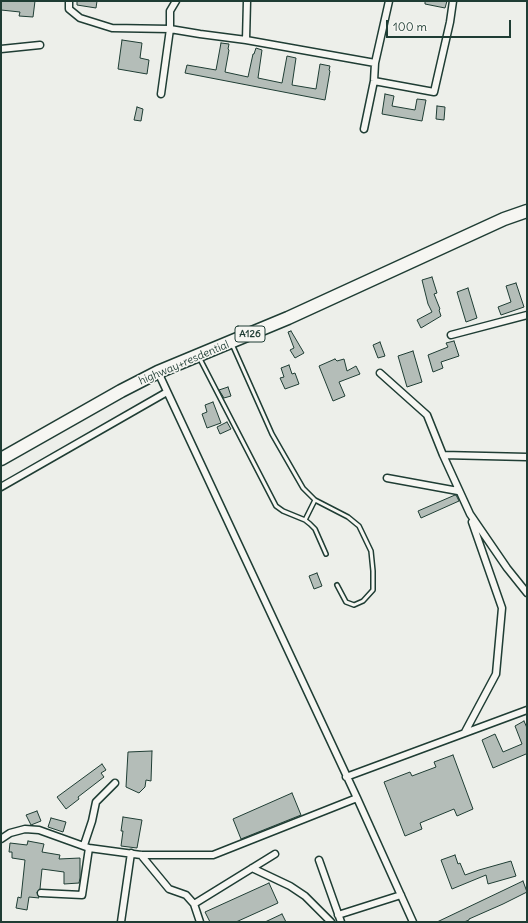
<!DOCTYPE html>
<style>
body{margin:0}
#map{position:relative;width:528px;height:923px;overflow:hidden;background:#edefea;font-family:Delius,sans-serif}
canvas{display:block}
.frame{position:absolute;inset:0;border:2px solid #1f3d34;pointer-events:none}
.scale{position:absolute;left:386px;top:20px;width:125px;height:18px;box-sizing:border-box;border:2px solid #1f3d34;border-top:0;padding-left:5px;font-size:12px;line-height:14px;white-space:nowrap;color:#1f3d34;-webkit-text-stroke:3px #f6f6f2;paint-order:stroke}
</style>
<div id="map">
<canvas width="528" height="923"></canvas>
<div class="frame"></div>
<div class="scale">100 m</div>
</div>
<script>
const context = document.querySelector('canvas').getContext('2d');
context.lineJoin = 'round';
function paint(path, color) { context.fillStyle = color; context.fill(path, 'evenodd'); }
const shape = rows => new Path2D(rows.map(r => 'M' + r).join(''));
function stroke(path, color, width, dash) { context.strokeStyle = color; context.lineWidth = width; context.lineCap = dash ? 'butt' : 'round'; context.setLineDash(dash || []); context.stroke(path); }
function drawText(font, color, halo, rows, align = 'center') {
  context.font = font + ' Delius,sans-serif'; context.lineWidth = 3; context.setLineDash([]); context.textBaseline = 'middle'; context.strokeStyle = halo; context.fillStyle = color; for (const [text, x, y, turn = 0] of rows) {
    context.save(); context.translate(x, y); context.rotate((+turn || 0) * Math.PI / 180); context.textAlign = isNaN(turn) ? turn : align; if (halo) context.strokeText(text, 0, 0); context.fillText(text, 0, 0); context.restore();
  }
}
const building = shape([
 [1,1,35,1,33,17,19,16,20,12,1,10,1,1],
 [77,1,97,1,96,8,77,5,77,1],
 [425,1,447,1,445,8,425,4,425,1],
 [122,40,142,43,140,58,149,60,147,74,118,69,122,40],
 [221,43,229,44,228,49,229,50,225,72,248,77,253,54,254,54,256,48,262,50,258,78,282,83,287,56,296,58,292,85,316,89,320,64,330,66,329,70,330,71,325,100,185,73,187,65,216,70,221,43],
 [385,94,394,96,392,106,415,110,417,99,426,100,422,121,382,114,385,94],
 [437,106,445,107,444,120,436,119,437,106],
 [137,107,143,109,141,121,134,120,137,107],
 [432,277,437,293,434,294,440,309,439,310,441,316,421,328,417,320,432,312,428,304,422,280,432,277],
 [516,283,524,307,501,315,498,307,511,302,506,286,516,283],
 [468,288,477,318,466,322,457,292,468,288],
 [291,331,304,353,295,358,290,350,294,348,288,332,291,331],
 [454,341,459,356,441,362,443,368,433,372,428,355,448,347,446,343,454,341],
 [380,342,385,356,378,358,373,345,380,342],
 [413,351,422,382,407,387,398,356,413,351],
 [335,359,337,361,344,359,347,371,356,366,360,374,339,382,345,396,333,401,319,366,335,359],
 [289,365,292,374,295,373,299,384,285,389,280,378,284,377,281,368,289,365],
 [228,387,231,396,224,398,219,390,228,387],
 [213,402,221,423,207,428,202,414,207,412,205,405,213,402],
 [227,422,231,429,220,434,217,427,227,422],
 [455,495,456,495,459,501,421,518,418,511,455,495],
 [317,573,322,586,314,589,309,576,317,573],
 [524,721,527,728,527,755,526,754,493,768,482,740,495,734,503,752,522,744,515,726,524,721],
 [152,751,151,781,146,780,145,787,139,793,126,787,128,752,152,751],
 [453,755,473,809,457,816,454,809,420,823,422,829,405,836,384,782,410,772,412,776,436,767,434,762,453,755],
 [102,764,106,770,101,773,104,777,78,797,79,799,66,809,57,797,102,764],
 [292,793,301,815,241,839,233,819,292,793],
 [37,811,41,821,31,825,26,815,37,811],
 [123,817,142,820,137,848,121,846,123,831,121,831,123,817],
 [51,818,66,822,63,832,48,827,51,818],
 [28,841,44,844,42,852,60,855,59,859,80,858,80,878,79,883,64,884,64,872,42,869,40,889,37,892,39,898,29,897,27,910,16,908,18,897,21,898,25,860,12,858,12,852,9,852,10,843,27,845,28,841],
 [455,855,458,864,460,863,465,875,479,870,511,861,516,876,488,884,486,875,452,889,441,860,455,855],
 [523,881,527,892,503,904,469,919,469,920,464,922,437,922,523,881],
 [269,883,278,903,236,922,210,922,205,912,269,883],
 [282,914,286,922,265,922,282,914]
]);
paint(building, '#b4bdb8');
stroke(building, '#1f3d34', 1);
const lane = shape([
 [232,344,272,434,303,488,315,500,348,517,359,526,371,551,373,571,373,590,363,601,354,605,346,602,337,585],
 [200,359,276,506,283,511,305,520,310,524,315,529,326,554],
 [305,520,315,500]
]);
const street = shape([
 [69,1,69,9,80,18,112,28,170,29,200,34,246,40,375,63],
 [246,40,247,1],
 [1,49,40,45],
 [374,81,434,92,450,22,453,1],
 [161,94,170,29,170,11,176,1],
 [364,129,374,81,375,63,389,1],
 [451,335,527,315],
 [158,372,357,798,413,922],
 [380,373,427,415,443,455,470,514,507,568,527,593],
 [443,455,527,457],
 [387,478,458,491],
 [1,487,167,392],
 [465,732,496,674,502,608,472,522],
 [346,777,527,710],
 [1,839,10,833,25,829,39,830,89,848,141,855,213,855,357,798],
 [84,845,92,821,96,802,115,783],
 [141,855,169,889,186,895,194,904],
 [319,860,341,922],
 [252,868,290,886,305,896,331,922],
 [41,893,82,895,89,848],
 [338,915,401,895],
 [121,922,131,853],
 [200,922,194,904,275,854]
]);
const highway = shape([
 [1,459,121,391,158,372,288,318,504,219,527,211]
]);
stroke(lane, '#1f3d34', 6);
stroke(street, '#1f3d34', 9);
stroke(highway, '#1f3d34', 15);
stroke(lane, '#f6f6f2', 3);
stroke(street, '#f6f6f2', 6);
stroke(highway, '#f6f6f2', 12);
for (const [x, y, w] of [
 [250,334,30]
]) { const box = new Path2D(); box.roundRect(x - w / 2, y - 8, w, 16, 3); context.fillStyle = '#f6f6f2'; context.fill(box); stroke(box, '#1f3d34', 1); }
drawText('bold 10px', '#1f3d34', null, [
 ["A126",250,334]
]);
drawText('11px', '#1f3d34', '#f6f6f2', [
 ["highway+resdential",184,363,-23]
]);
</script>
